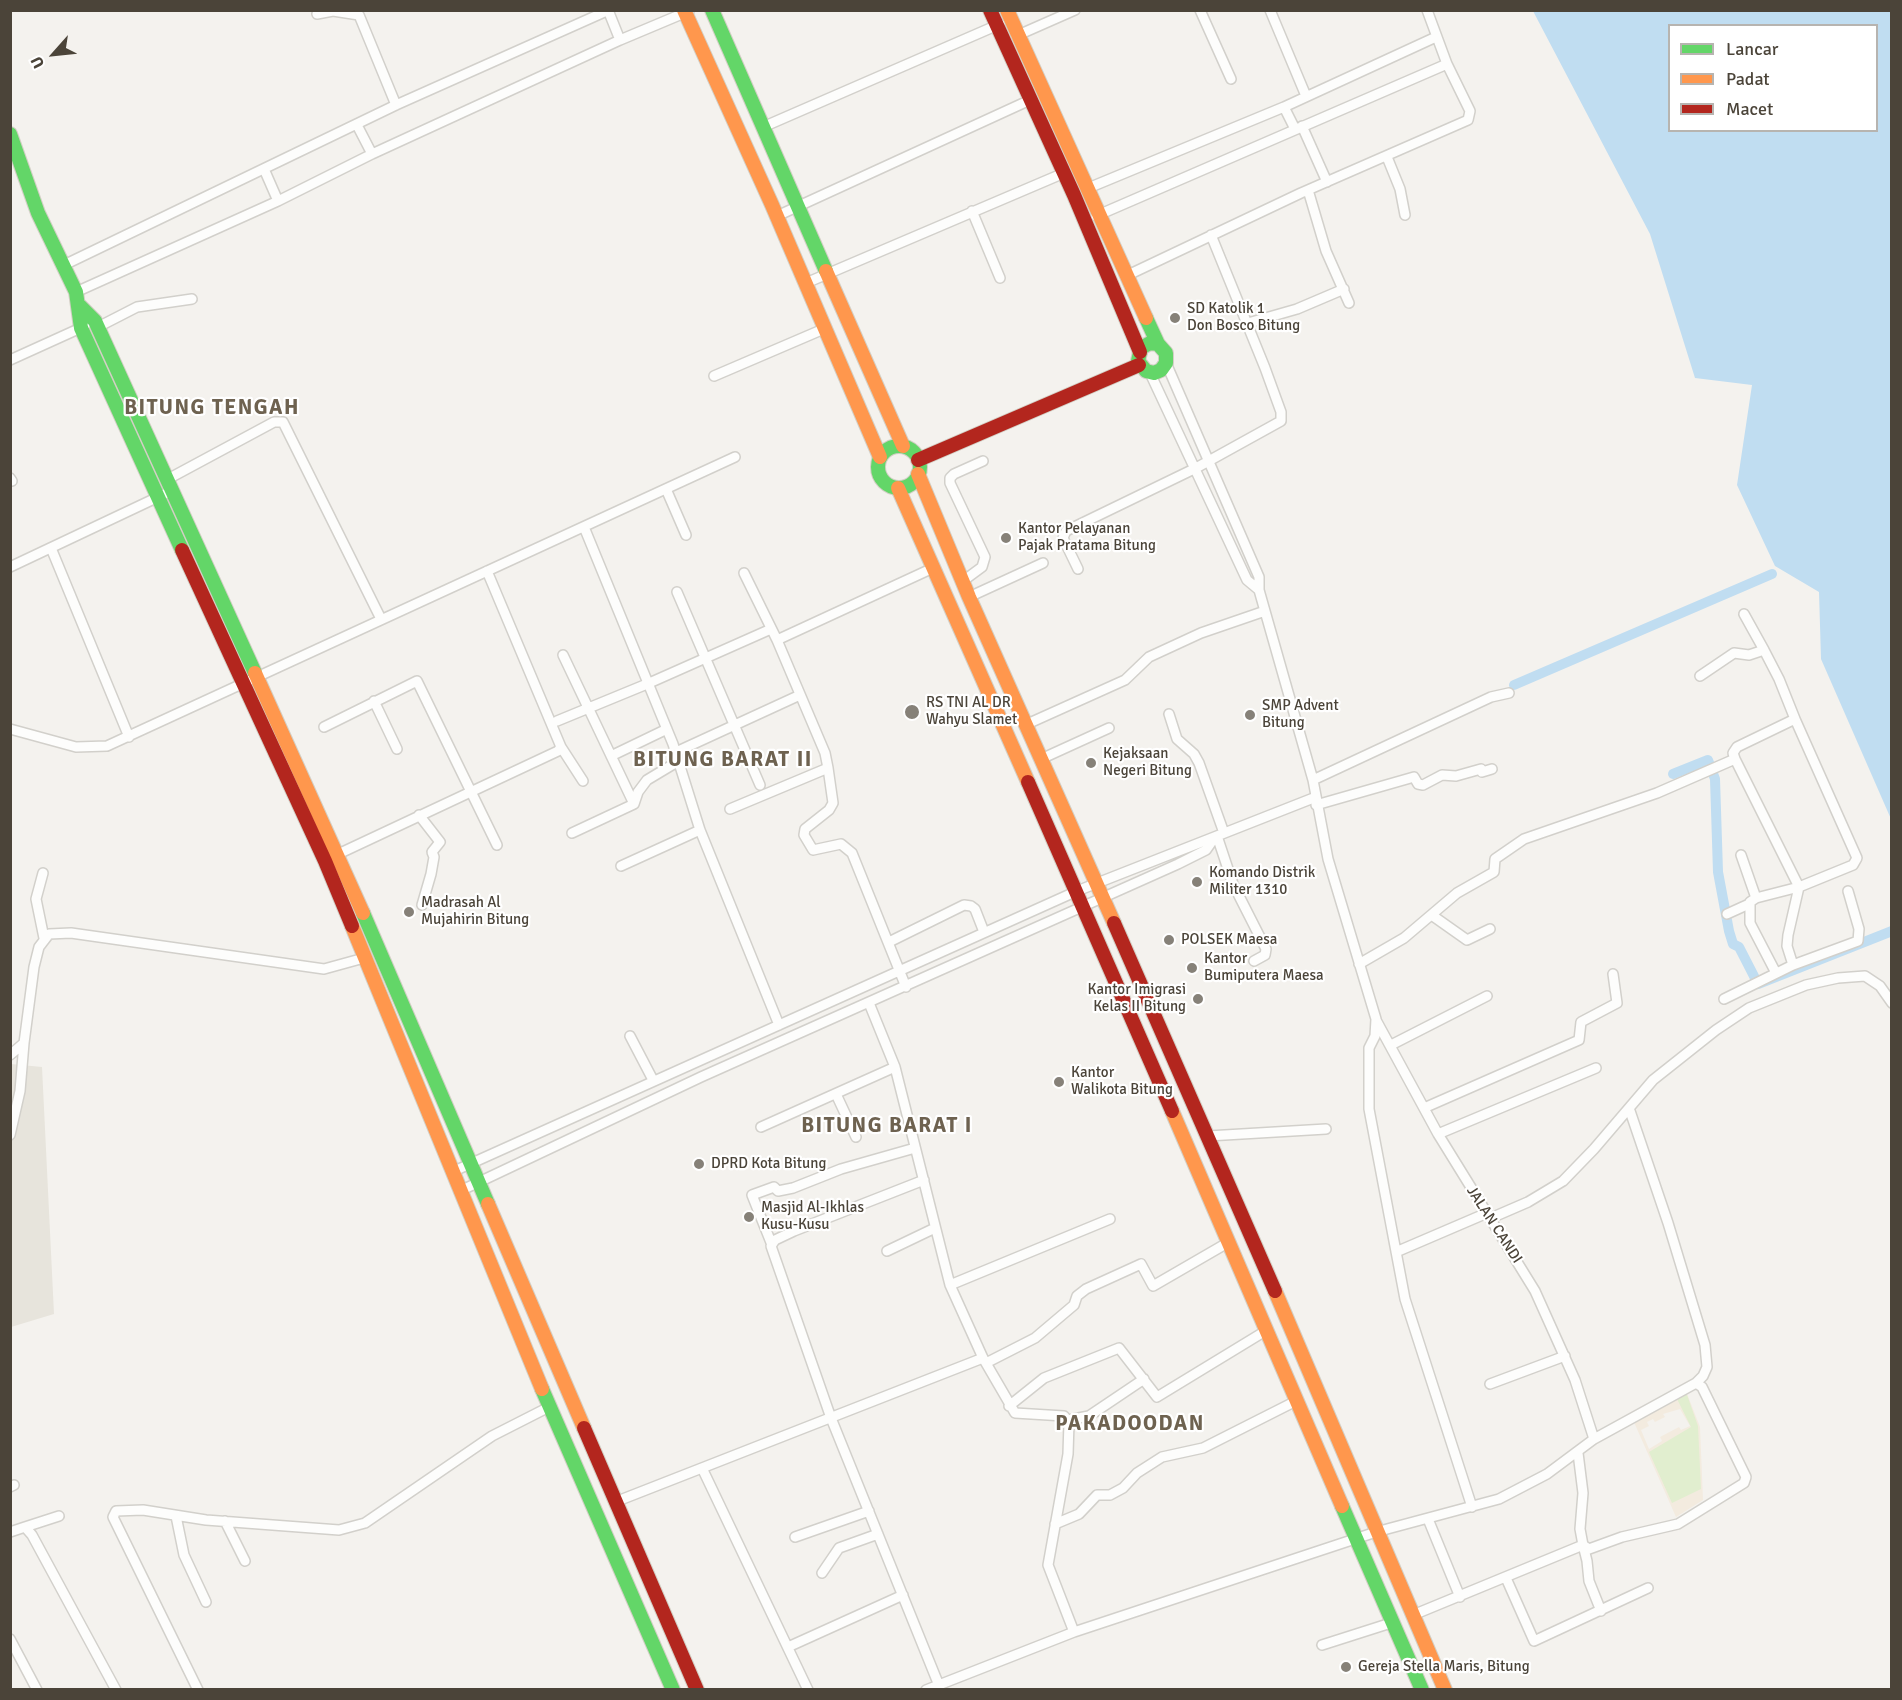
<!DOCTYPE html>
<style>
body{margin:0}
#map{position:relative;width:1902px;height:1700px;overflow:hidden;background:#f4f2ee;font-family:Signika,sans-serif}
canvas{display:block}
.frame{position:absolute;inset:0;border:12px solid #4b4439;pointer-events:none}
.legend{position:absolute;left:1668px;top:24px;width:210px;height:108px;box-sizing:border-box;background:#fff;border:2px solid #b7b4b0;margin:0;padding:8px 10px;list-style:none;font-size:18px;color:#4b4439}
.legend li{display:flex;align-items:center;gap:12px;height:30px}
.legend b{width:30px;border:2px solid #b7b4b0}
.north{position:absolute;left:24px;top:24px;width:60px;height:60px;-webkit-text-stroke:4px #fff;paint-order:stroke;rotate:243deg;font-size:16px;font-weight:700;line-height:24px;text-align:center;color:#4b4439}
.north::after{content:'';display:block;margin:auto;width:21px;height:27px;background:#4b4439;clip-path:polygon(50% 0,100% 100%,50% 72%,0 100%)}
</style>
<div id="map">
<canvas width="1902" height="1700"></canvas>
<div class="frame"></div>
<ul class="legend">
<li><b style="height:8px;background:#63d668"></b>Lancar</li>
<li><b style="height:8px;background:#ff974d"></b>Padat</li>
<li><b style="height:8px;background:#b3261e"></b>Macet</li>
</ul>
<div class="north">U</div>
</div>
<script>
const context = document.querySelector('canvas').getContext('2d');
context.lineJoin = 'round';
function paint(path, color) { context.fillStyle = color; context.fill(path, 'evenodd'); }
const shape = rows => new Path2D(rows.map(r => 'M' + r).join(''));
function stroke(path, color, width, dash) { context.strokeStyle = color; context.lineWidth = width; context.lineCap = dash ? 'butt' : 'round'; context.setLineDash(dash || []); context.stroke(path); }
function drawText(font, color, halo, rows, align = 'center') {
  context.font = font + ' Signika,sans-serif'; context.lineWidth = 4.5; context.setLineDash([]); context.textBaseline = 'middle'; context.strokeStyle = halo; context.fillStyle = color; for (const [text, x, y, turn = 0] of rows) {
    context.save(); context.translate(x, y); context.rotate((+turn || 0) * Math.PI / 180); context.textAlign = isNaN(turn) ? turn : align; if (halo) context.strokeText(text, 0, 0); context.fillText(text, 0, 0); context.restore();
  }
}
paint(shape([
 [11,1064,42,1067,54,1314,11,1327]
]), '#e7e4dc');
paint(shape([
 [1686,1391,1700,1427,1703,1500,1676,1517,1633,1420],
 [1680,1409,1690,1426,1681,1430,1679,1427,1660,1437,1662,1441,1649,1449,1641,1430,1649,1426,1647,1422,1653,1419,1655,1422,1665,1417,1663,1414]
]), '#f3ebdf');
paint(shape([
 [1686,1392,1698,1426,1701,1489,1672,1503,1649,1452,1691,1427,1676,1397]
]), '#e1eecf');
paint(shape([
 [1533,11,1891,11,1891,819,1821,659,1819,592,1775,566,1737,485,1752,385,1695,378,1650,234],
 [1670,26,1876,26,1876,130,1670,130]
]), '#c0ddf1');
stroke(shape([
 [1514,685,1772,574],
 [1673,774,1708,760,1715,779,1718,872,1729,931,1733,944,1739,947,1758,984,1892,931]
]), '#c0ddf1', 10);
const street = shape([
 [608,10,620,40],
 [1200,10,1231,79],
 [1270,10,1306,96],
 [317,14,333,11,359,15,396,105],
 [1016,36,1075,10],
 [1284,107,1295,129],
 [357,125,372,154],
 [1302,126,1327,182],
 [763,127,1000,24],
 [1387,157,1400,189,1405,215],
 [264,169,278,201],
 [1086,189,1284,107,1436,37],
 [1308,190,1326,251,1349,303],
 [972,211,1000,278],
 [777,216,1030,100],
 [1096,216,1447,64,1427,10],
 [64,265,396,105,609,10],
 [1128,275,1301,193,1468,120,1470,111,1447,64],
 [806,283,1064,173],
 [76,292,278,201,372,154,620,40,689,11],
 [1248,323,1297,309,1344,289],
 [98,327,137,307,192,299],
 [10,360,85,326],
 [1166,363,1259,577,1259,590,1313,780,1328,859,1376,1019,1375,1036,1369,1048,1369,1109,1405,1299,1472,1507],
 [1150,373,1247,580,1259,590],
 [714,376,826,328],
 [10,478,12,481],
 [168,479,274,422,283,422,381,619],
 [666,489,686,535],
 [584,527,673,744,700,830,779,1025],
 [51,548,129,737],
 [10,567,173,490],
 [1078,569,1063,538,1066,531,1196,468,1281,421,1281,412,1265,368,1211,235],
 [744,573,777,640,825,753,828,768,833,803,829,810,805,829,804,835,813,850,841,844,852,853,906,987],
 [963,581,982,567,985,557,950,483,950,478,954,474,983,461],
 [677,592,760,785],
 [969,597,1043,563],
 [1744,614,1764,650],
 [777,640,933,568],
 [563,655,634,804],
 [1700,676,1734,653,1749,655,1764,650,1779,679,1795,719,1737,747,1733,753,1735,759],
 [374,701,397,749],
 [1169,714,1177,739,1194,754,1199,763,1224,833],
 [557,721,647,684,771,629],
 [1025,725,1125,680,1149,657,1201,633,1265,611],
 [324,727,417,681,497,845],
 [10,729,76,747,107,746,735,457],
 [561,747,583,781],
 [676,752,800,695],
 [611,756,667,729],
 [1041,759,1109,728],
 [1313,780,1491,697,1509,693],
 [1316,805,1414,777,1418,784,1423,785,1442,775,1456,776,1481,769,1482,772,1492,769],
 [730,809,828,768],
 [419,815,440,842,432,852,434,857,431,874,422,905],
 [572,833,634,804,638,792,647,780,677,762],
 [1217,836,1233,884,1266,949,1265,955,1254,961],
 [1741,855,1756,898],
 [334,856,558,751,561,747,487,571],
 [621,866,700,830],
 [43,873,36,899,44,938],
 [1727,914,1749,904],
 [1433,916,1467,940,1490,929],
 [889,942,964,905,971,906,975,909,984,932],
 [1359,964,1404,938,1457,893,1494,872,1495,859,1524,839,1657,793,1735,759,1799,887,1788,935,1787,946,1793,965,1724,999],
 [1793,965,1858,941,1859,929,1848,891],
 [1776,973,1750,923,1750,902,1756,898,1799,887,1853,865,1857,858,1795,719],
 [869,1003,895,1067,950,1285,983,1358,1015,1413,1064,1416,1069,1422,1068,1454,1048,1565,1074,1632],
 [1376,1020,1438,1134,1535,1291,1575,1380,1594,1439],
 [630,1036,653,1080],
 [1391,1045,1487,996],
 [10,1055,24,1043,34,967,39,947,49,934,71,933,324,969,364,958],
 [836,1094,856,1137],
 [1424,1108,1579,1040,1581,1022,1617,1003,1613,974],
 [761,1127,895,1067],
 [1438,1134,1596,1068],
 [10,1135,20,1091,24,1043],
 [1208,1136,1326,1129],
 [452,1172,1077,891,1316,797],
 [924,1180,794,1231,775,1240,771,1246,831,1418,938,1683],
 [460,1191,701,1077,1178,864,1206,850,1215,837],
 [1491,1218,1528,1202,1563,1181,1594,1149,1653,1080,1716,1030,1749,1008,1806,985,1838,978,1865,976,1880,986,1892,1003],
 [772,1245,752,1195,774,1187,778,1191,793,1188,841,1169,915,1148],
 [887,1251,935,1228],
 [1396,1252,1487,1213],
 [950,1285,1110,1219],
 [986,1363,1035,1338,1074,1305,1077,1296,1086,1289,1141,1264,1153,1286,1229,1242],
 [1490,1384,1565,1356],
 [1009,1406,1044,1378,1119,1348,1157,1397,1267,1330],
 [1068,1420,1089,1416,1144,1379],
 [1578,1453,1583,1493,1580,1529,1583,1545,1587,1561,1589,1581,1601,1611],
 [702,1468,808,1690],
 [10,1487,14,1485],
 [615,1502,983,1358],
 [176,1516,184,1555,206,1602],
 [1428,1519,1460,1597],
 [225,1521,245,1561],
 [1055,1524,1079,1514,1097,1495,1110,1495,1123,1488,1137,1473,1162,1457,1203,1448,1298,1400],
 [25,1527,59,1516],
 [10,1532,25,1527,32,1535,116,1690],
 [795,1537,869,1511],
 [822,1573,839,1548,878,1534],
 [1506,1578,1534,1641,1648,1588],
 [1413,1615,1583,1545,1589,1549,1622,1537,1678,1524,1744,1483,1746,1477,1702,1387,1696,1383],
 [10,1639,37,1690],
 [1322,1645,1394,1622],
 [788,1647,903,1595],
 [198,1690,113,1517,116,1511,143,1510,206,1520,339,1530,365,1523,492,1436,549,1407],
 [926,1690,1074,1632,1376,1532,1499,1499,1547,1474,1594,1439,1696,1383,1703,1376,1707,1367,1705,1345,1668,1223,1629,1108]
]);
const fast = shape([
 [712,10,826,271],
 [10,134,38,213,76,292,81,328,182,550],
 [80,306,95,321,255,673],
 [1146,318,1158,344,1166,353,1166,363,1161,370,1154,373,1146,371,1138,361,1141,348,1150,343,1158,344],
 '878 467a21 21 0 1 1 42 0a21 21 0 1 1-42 0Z',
 [363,913,488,1204],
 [542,1389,673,1690],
 [1342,1506,1422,1690]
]);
const slow = shape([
 [684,10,772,205,880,457],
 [1007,10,1146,318],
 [826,271,903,446],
 [918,474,969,597,1114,923],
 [898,488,1028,782],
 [255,673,363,913],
 [352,926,542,1389],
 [1172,1111,1342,1506],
 [488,1204,584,1428],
 [1275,1291,1445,1690]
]);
const jam = shape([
 [990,10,1074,195,1140,352],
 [918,460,1139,365],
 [182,550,325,861,352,926],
 [1028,782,1172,1111],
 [1114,923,1275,1291],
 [584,1428,697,1690]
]);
stroke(street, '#d2d0cb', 12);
stroke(fast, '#d3cfc5', 16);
stroke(slow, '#d3cfc5', 16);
stroke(jam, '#d3cfc5', 16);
stroke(street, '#fdfdfc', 9);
stroke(fast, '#63d668', 14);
stroke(slow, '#ff974d', 14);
stroke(jam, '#b3261e', 14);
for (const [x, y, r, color] of [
 [1175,318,6,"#868178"],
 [1006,538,6,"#868178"],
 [912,712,8,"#868178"],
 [1250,715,6,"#868178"],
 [1091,763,6,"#868178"],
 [1197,882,6,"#868178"],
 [409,912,6,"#868178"],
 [1169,940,6,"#868178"],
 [1192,968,6,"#868178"],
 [1198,999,6,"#868178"],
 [1059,1082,6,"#868178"],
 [699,1164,6,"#868178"],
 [749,1217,6,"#868178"],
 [1346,1667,6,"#868178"]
]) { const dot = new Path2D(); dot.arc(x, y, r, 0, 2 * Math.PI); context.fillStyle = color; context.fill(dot); stroke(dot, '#fff', 2); }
drawText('15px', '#4b4439', '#fff', [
 ["SD Katolik 1",1187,309],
 ["Don Bosco Bitung",1187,326],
 ["Kantor Pelayanan",1018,529],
 ["Pajak Pratama Bitung",1018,546],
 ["RS TNI AL DR",926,703],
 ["Wahyu Slamet",926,720],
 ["SMP Advent",1262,706],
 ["Bitung",1262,723],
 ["Kejaksaan",1103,754],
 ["Negeri Bitung",1103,771],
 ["Komando Distrik",1209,873],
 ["Militer 1310",1209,890],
 ["Madrasah Al",421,903],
 ["Mujahirin Bitung",421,920],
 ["POLSEK Maesa",1181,940],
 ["Kantor",1204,959],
 ["Bumiputera Maesa",1204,976],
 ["Kantor Imigrasi",1186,990,"right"],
 ["Kelas II Bitung",1186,1007,"right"],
 ["Kantor",1071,1073],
 ["Walikota Bitung",1071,1090],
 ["DPRD Kota Bitung",711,1164],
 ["Masjid Al-Ikhlas",761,1208],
 ["Kusu-Kusu",761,1225],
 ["Gereja Stella Maris, Bitung",1358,1667]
], 'left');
drawText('15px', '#4b4439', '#fff', [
 ["JALAN CANDI",1494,1225,57]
]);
context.letterSpacing = '1.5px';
drawText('bold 21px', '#6e6250', '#fff', [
 ["BITUNG TENGAH",212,408],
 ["BITUNG BARAT II",723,760],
 ["BITUNG BARAT I",887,1126],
 ["PAKADOODAN",1130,1424]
]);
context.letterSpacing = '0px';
</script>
